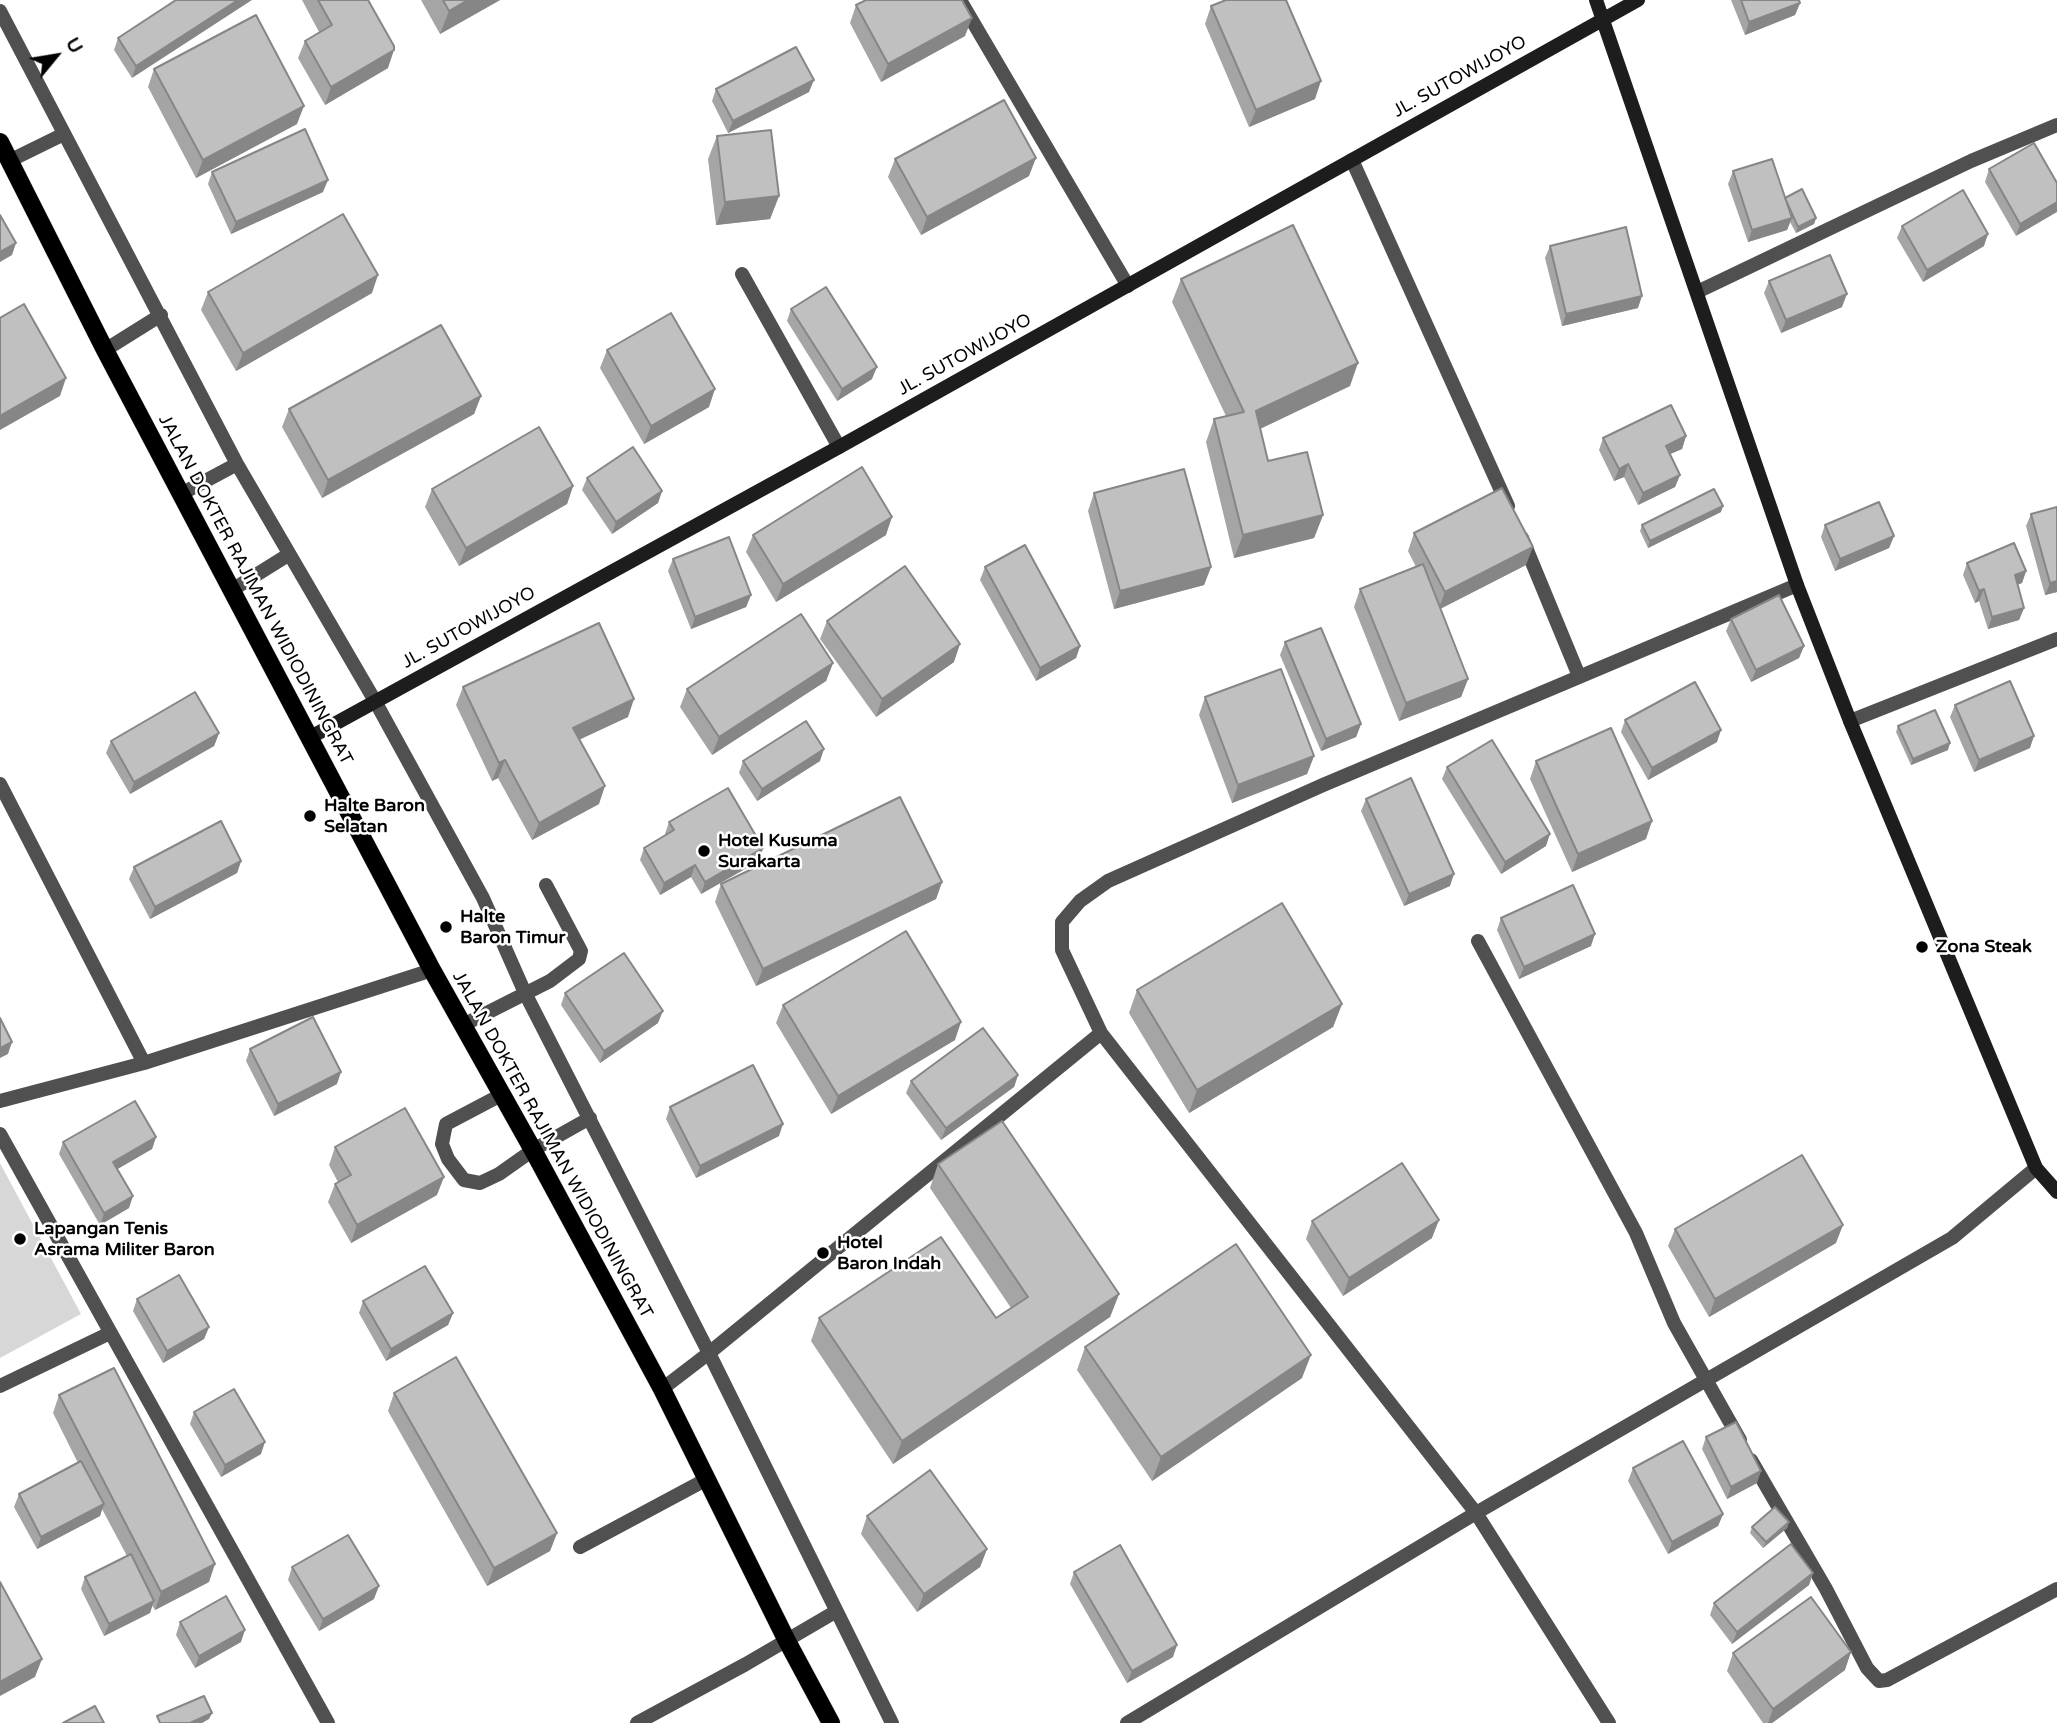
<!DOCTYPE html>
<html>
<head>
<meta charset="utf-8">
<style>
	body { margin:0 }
	#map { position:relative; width:2057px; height:1723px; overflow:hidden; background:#fff; font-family:"Varela Round",sans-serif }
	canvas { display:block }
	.north { position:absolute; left:21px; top:21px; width:70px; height:70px; -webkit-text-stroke:5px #fff; paint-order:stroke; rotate:60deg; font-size:19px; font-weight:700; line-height:28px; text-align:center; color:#000 }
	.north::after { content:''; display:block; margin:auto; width:24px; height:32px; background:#000; clip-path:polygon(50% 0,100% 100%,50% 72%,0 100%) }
</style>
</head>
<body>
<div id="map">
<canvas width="2057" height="1723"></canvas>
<div class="north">U</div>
</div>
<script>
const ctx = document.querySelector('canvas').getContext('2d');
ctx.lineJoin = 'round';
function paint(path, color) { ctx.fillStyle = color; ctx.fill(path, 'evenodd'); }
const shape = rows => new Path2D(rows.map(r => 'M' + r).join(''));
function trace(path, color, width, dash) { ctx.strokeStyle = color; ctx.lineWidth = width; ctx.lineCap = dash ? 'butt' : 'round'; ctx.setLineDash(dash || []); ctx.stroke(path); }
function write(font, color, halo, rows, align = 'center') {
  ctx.font = font + ' "Varela Round",sans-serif'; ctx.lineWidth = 5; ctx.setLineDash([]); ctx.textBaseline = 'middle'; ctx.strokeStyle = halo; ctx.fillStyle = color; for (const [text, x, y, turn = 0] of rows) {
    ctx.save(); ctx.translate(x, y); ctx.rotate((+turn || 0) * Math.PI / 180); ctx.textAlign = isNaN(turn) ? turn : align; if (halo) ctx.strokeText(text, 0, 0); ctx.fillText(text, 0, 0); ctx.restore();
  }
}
const green = shape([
	[0,1163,81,1314,0,1358]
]);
const lane = shape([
	[0,11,237,464,375,701,483,898,525,993,709,1353,892,1723],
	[9,161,64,134],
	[742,274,839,447],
	[105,350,161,315],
	[181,494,237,464],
	[232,590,288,555],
	[463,1025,550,981,579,959,581,951,546,885],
	[501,1095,446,1124,442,1144,448,1159,464,1180,480,1183,499,1174,533,1150,590,1118]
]);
const street = shape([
	[960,0,1128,286],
	[1352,160,1508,506],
	[1697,292,1971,161,2057,125],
	[1522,538,1579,676],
	[1850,721,2057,639],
	[0,784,144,1063],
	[1478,941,1636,1233,1674,1323,1740,1440],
	[0,1101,144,1063,432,970],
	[0,1134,328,1723],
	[0,1386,110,1333],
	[662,1389,709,1353,1101,1033],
	[1751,1460,1826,1589,1867,1668,1879,1681,1887,1680,2057,1589],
	[580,1547,707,1479],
	[637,1723,746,1664,835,1612],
	[1127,1723,1476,1513,1952,1238,2036,1168],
	[1609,1723,1476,1513,1101,1033,1062,950,1062,922,1080,901,1108,881,1323,785,1797,585]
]);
const secondary = shape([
	[1596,0,1797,585,1850,721,2036,1168,2057,1192],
	[309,738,839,447,1638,0]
]);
const primary = shape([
	[0,142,105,350,432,970,533,1150,662,1389,787,1641,831,1723]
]);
const wall = shape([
	[176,0,132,78,114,50,118,38],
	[302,0,368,0,388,68,325,105,298,58,305,41,319,32],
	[421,0,500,0,440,34],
	[1731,0,1799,0,1800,3,1795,15,1745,35],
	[856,5,965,36,881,82,850,23],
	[1211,6,1315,99,1249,127,1205,24],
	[154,69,297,124,196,178,148,87],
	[716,89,809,92,728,133,712,101],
	[717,136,779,196,770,219,716,225,708,159],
	[895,159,1029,176,921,235,888,177],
	[1989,169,2057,183,2016,236,1985,182],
	[1733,171,1785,198,1816,218,1814,224,1796,233,1790,222,1787,230,1748,242,1728,184],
	[212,172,323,192,231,234,208,184],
	[1902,226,1984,246,1923,282,1897,238],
	[1550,246,1638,308,1562,326,1545,258],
	[1181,279,1350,386,1260,429,1268,461,1323,515,1314,538,1234,558,1206,442,1214,419,1226,416,1172,302],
	[1769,281,1842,307,1781,333,1764,293],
	[208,292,372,293,236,371,201,310],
	[791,309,872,379,837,401,787,321],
	[607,350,709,407,644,444,600,368],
	[481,396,474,414,322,498,282,427,289,409],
	[1686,436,1682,449,1670,454,1680,475,1675,487,1638,505,1624,477,1614,481,1599,450,1603,438],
	[587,478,662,491,658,503,612,534,582,490],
	[573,486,567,504,459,566,425,507,432,489],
	[1094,493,1211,567,1204,585,1114,609,1088,511],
	[1721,512,1648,548,1640,531,1642,525],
	[2031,514,2057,592,2045,595,2026,526],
	[1825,525,1894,536,1889,548,1835,571,1821,537],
	[1414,533,1526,565,1440,609,1468,679,1461,697,1399,721,1354,607,1360,589,1416,567,1408,551],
	[753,535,886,535,776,602,746,552],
	[673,559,751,595,746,607,691,629,668,571],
	[1967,563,2026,571,2022,583,2017,585,2024,608,2019,620,1988,629,1979,601,1975,603,1963,575],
	[985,567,1080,646,1076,658,1036,681,980,580],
	[1731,619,1804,646,1799,658,1751,682,1726,631],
	[827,621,954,662,876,717,820,639],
	[1285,642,1361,724,1356,737,1321,751,1280,655],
	[833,663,826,681,712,755,680,707,687,689],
	[463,687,628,717,579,739,599,804,532,840,498,778,492,781,456,705],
	[1205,697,1314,756,1307,774,1232,803,1199,715],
	[1955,705,2030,748,1974,772,1950,717],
	[1625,720,1717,742,1648,780,1621,732],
	[1898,726,1948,750,1911,765,1896,732],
	[219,733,214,746,130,794,106,753,111,741],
	[743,761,820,761,757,801,739,773],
	[1536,761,1646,839,1572,872,1530,779],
	[1447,767,1546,846,1501,874,1442,779],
	[1366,799,1450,886,1404,906,1361,811],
	[669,822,763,848,759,861,701,894,691,877,660,895,640,860,644,848,666,835,665,834],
	[241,861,237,873,150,919,129,879,134,867],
	[942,882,936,899,756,986,715,902,721,884],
	[1501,918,1591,946,1519,979,1497,930],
	[1137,990,1342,1004,1333,1027,1189,1113,1129,1013],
	[565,993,658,1023,600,1063,561,1005],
	[783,1005,955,1040,831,1114,776,1023],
	[250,1049,337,1084,274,1116,246,1061],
	[1018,1075,1014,1087,941,1140,906,1093,911,1081],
	[670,1107,779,1136,696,1178,666,1119],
	[156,1137,152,1149,117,1169,129,1208,100,1225,59,1154,63,1142],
	[335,1147,437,1195,351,1243,328,1202,335,1184,338,1182,329,1165],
	[938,1164,1119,1294,1110,1317,893,1464,811,1341,819,1318,996,1318,1011,1308,930,1188],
	[1312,1221,1432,1238,1343,1296,1306,1239],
	[1675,1229,1836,1243,1709,1317,1668,1246],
	[137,1299,209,1327,204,1339,163,1363,133,1311],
	[363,1301,453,1313,448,1325,386,1361,359,1313],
	[1085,1347,1302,1378,1152,1481,1077,1370],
	[394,1393,557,1533,550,1551,487,1586,388,1411],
	[59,1395,209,1582,155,1610,152,1605,150,1613,104,1636,81,1589,85,1577,127,1556,102,1509,100,1516,37,1549,14,1507,19,1494,78,1463,53,1413],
	[194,1412,261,1454,221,1477,190,1424],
	[1706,1437,1757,1483,1727,1499,1702,1449],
	[1633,1468,1723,1514,1718,1526,1668,1554,1628,1481],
	[867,1516,987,1549,980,1567,917,1612,861,1534],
	[1789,1522,1787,1528,1763,1548,1750,1533,1752,1527],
	[292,1567,374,1599,319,1631,288,1580],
	[1074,1572,1173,1657,1127,1683,1070,1584],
	[1813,1573,1809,1585,1732,1644,1710,1615,1714,1603],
	[180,1622,241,1642,195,1668,176,1635],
	[1733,1653,1845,1670,1772,1723,1763,1723,1727,1671]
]);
const shadedWall = shape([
	[238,0,252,0,132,78,136,66],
	[468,0,500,0,440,34,449,11],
	[1800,3,1795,15,1745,35,1749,22],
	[972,18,965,36,881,82,888,64],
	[394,50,388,68,325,105,331,87],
	[814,80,809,92,728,133,733,121],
	[1321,81,1315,99,1249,127,1256,110],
	[304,106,297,124,196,178,203,160],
	[1036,158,1029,176,921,235,927,217],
	[328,180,323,192,231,234,236,222],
	[779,196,770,219,716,225,725,202],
	[2057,202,2057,212,2016,236,2020,224],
	[1792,218,1787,230,1748,242,1752,230],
	[1816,218,1814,224,1796,233,1798,227],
	[1988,234,1984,246,1923,282,1927,270],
	[16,243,12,255,0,262,0,252],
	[378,275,372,293,236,371,243,353],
	[1847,294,1842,307,1781,333,1786,320],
	[1642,296,1638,308,1562,326,1566,314],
	[1358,363,1350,386,1247,435,1256,411],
	[877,367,872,379,837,401,842,389],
	[66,378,60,396,0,430,0,416],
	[715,389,709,407,644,444,651,426],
	[481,396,474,414,322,498,328,480],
	[1686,436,1682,449,1661,458,1666,446],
	[1628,464,1624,477,1614,481,1619,469],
	[1680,475,1675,487,1638,505,1643,493],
	[573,486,567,504,459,566,466,548],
	[662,491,658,503,612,534,616,522],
	[1723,506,1721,512,1648,548,1650,541],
	[1323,515,1314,538,1234,558,1243,535],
	[892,517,886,535,776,602,783,584],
	[1894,536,1889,548,1835,571,1840,559],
	[1533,547,1526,565,1438,610,1445,592],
	[1211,567,1204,585,1114,609,1120,591],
	[2026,571,2022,583,2010,587,2015,575],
	[2057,581,2057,592,2045,595,2050,583],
	[1984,589,1979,601,1975,603,1979,591],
	[751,595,746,607,691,629,695,617],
	[2024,608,2019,620,1988,629,1992,617],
	[960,644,954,662,876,717,882,699],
	[1080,646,1076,658,1036,681,1040,668],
	[1804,646,1799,658,1751,682,1756,670],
	[833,663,826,681,712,755,719,737],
	[1468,679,1461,697,1399,721,1406,703],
	[634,699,628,717,566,746,573,728],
	[1361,724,1356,737,1321,751,1326,739],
	[1721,730,1717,742,1648,780,1652,768],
	[219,733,214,746,130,794,134,782],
	[2034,736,2030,748,1974,772,1979,760],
	[1950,743,1948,750,1911,765,1913,759],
	[824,749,820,761,757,801,762,789],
	[1314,756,1307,774,1232,803,1238,785],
	[505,760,498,778,492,781,499,763],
	[605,786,599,804,532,840,539,823],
	[1652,821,1646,839,1572,872,1578,854],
	[1550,834,1546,846,1501,874,1505,862],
	[763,848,759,861,701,894,705,882],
	[241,861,237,873,150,919,155,907],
	[695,865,691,877,660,895,664,883],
	[1454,874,1450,886,1404,906,1409,894],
	[942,882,936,899,756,986,763,969],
	[1595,934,1591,946,1519,979,1524,967],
	[1342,1004,1333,1027,1189,1113,1197,1090],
	[663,1011,658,1023,600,1063,604,1051],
	[961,1022,955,1040,831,1114,838,1096],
	[12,1042,8,1054,0,1058,0,1048],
	[341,1072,337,1084,274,1116,278,1104],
	[1018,1075,1014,1087,941,1140,946,1128],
	[783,1124,779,1136,696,1178,700,1166],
	[156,1137,152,1149,109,1174,113,1162],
	[444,1177,437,1195,351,1243,357,1225],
	[133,1196,129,1208,100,1225,104,1213],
	[1439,1220,1432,1238,1343,1296,1349,1278],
	[1843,1225,1836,1243,1709,1317,1715,1299],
	[1119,1294,1110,1317,893,1464,902,1441],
	[453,1313,448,1325,386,1361,391,1349],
	[209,1327,204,1339,163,1363,167,1351],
	[1311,1355,1302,1378,1152,1481,1161,1457],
	[265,1442,261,1454,221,1477,225,1465],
	[1761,1471,1757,1483,1727,1499,1731,1487],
	[104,1504,100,1516,37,1549,41,1537],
	[1723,1514,1718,1526,1668,1554,1672,1542],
	[1789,1522,1787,1528,1763,1548,1766,1542],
	[557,1533,550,1551,487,1586,494,1568],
	[987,1549,980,1567,917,1612,924,1594],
	[215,1564,209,1582,155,1610,161,1592],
	[1813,1573,1809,1585,1732,1644,1737,1632],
	[379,1586,374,1599,319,1631,323,1619],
	[154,1601,150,1613,104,1636,109,1624],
	[245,1630,241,1642,195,1668,199,1656],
	[1177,1645,1173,1657,1127,1683,1132,1671],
	[1851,1652,1845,1670,1772,1723,1768,1723,1773,1709],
	[42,1659,35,1677,0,1696,0,1682],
	[212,1713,209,1719,202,1723,190,1723]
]);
const building = shape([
	[176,0,238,0,136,66,118,38,176,0],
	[318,0,368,0,394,46,394,50,331,87,305,41,332,25,318,0],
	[443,0,468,0,449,11,443,0],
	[866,0,962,0,972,18,888,64,856,5,866,0],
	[1226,0,1286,0,1321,81,1256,110,1211,6,1226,0],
	[1741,0,1799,0,1800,3,1749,22,1741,0],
	[256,15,304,106,203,160,154,69,256,15],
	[796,47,814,80,733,121,716,89,796,47],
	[1004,100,1036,158,927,217,895,159,1004,100],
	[305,129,328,180,236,222,212,172,305,129],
	[771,130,779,196,725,202,717,136,771,130],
	[2034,143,2057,183,2057,202,2020,224,1989,169,2034,143],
	[1772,159,1792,218,1752,230,1733,171,1772,159],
	[1802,189,1816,218,1798,227,1785,198,1802,189],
	[1963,190,1988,234,1927,270,1902,226,1963,190],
	[343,214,378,275,243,353,208,292,343,214],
	[0,215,16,243,0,252,0,215],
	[1293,225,1358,363,1256,411,1268,461,1307,452,1323,515,1243,535,1214,419,1244,412,1181,279,1293,225],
	[1626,227,1642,296,1566,314,1550,246,1626,227],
	[1830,255,1847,294,1786,320,1769,281,1830,255],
	[826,287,877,367,842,389,791,309,826,287],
	[24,304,66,378,0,416,0,318,24,304],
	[671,313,715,389,651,426,607,350,671,313],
	[441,325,481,396,328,480,289,409,441,325],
	[1671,405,1686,436,1666,446,1680,475,1643,493,1628,464,1619,469,1603,438,1671,405],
	[539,427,573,486,466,548,432,489,539,427],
	[633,447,662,491,616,522,587,478,633,447],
	[862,467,892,517,783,584,753,535,862,467],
	[1184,469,1211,567,1120,591,1094,493,1184,469],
	[1502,488,1533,547,1445,592,1414,533,1502,488],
	[1714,489,1723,506,1650,541,1642,525,1714,489],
	[1879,502,1894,536,1840,559,1825,525,1879,502],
	[2057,507,2057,581,2050,583,2031,514,2057,507],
	[729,537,751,595,695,617,673,559,729,537],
	[2014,543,2026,571,2015,575,2024,608,1992,617,1984,589,1979,591,1967,563,2014,543],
	[1025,545,1080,646,1040,668,985,567,1025,545],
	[1423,564,1468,679,1406,703,1360,589,1423,564],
	[905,566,960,644,882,699,827,621,905,566],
	[1779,595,1804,646,1756,670,1731,619,1779,595],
	[801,614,833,663,719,737,687,689,801,614],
	[599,623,634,699,573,728,605,786,539,823,505,760,499,763,463,687,599,623],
	[1321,628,1361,724,1326,739,1285,642,1321,628],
	[1281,669,1314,756,1238,785,1205,697,1281,669],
	[2010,681,2034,736,1979,760,1955,705,2010,681],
	[1695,682,1721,730,1652,768,1625,720,1695,682],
	[195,692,219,733,134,782,111,741,195,692],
	[1935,710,1950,743,1913,759,1898,726,1935,710],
	[806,721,824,749,762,789,743,761,806,721],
	[1611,728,1652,821,1578,854,1536,761,1611,728],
	[1492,740,1550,834,1505,862,1447,767,1492,740],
	[1411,778,1454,874,1409,894,1366,799,1411,778],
	[728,788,763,848,705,882,695,865,664,883,644,848,674,830,669,822,728,788],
	[900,797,942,882,763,969,721,884,900,797],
	[221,821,241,861,155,907,134,867,221,821],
	[1573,885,1595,934,1524,967,1501,918,1573,885],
	[1282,903,1342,1004,1197,1090,1137,990,1282,903],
	[906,931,961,1022,838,1096,783,1005,906,931],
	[624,953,663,1011,604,1051,565,993,624,953],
	[313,1017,341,1072,278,1104,250,1049,313,1017],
	[0,1018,12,1042,0,1048,0,1018],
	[983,1028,1018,1075,946,1128,911,1081,983,1028],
	[753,1065,783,1124,700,1166,670,1107,753,1065],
	[135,1101,156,1137,113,1162,133,1196,104,1213,63,1142,135,1101],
	[405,1108,444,1177,357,1225,335,1184,351,1175,335,1147,405,1108],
	[1002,1121,1119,1294,902,1441,819,1318,941,1237,996,1318,1028,1297,938,1164,1002,1121],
	[1802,1155,1843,1225,1715,1299,1675,1229,1802,1155],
	[1402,1163,1439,1220,1349,1278,1312,1221,1402,1163],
	[1236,1244,1311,1355,1161,1457,1085,1347,1236,1244],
	[425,1266,453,1313,391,1349,363,1301,425,1266],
	[179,1275,209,1327,167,1351,137,1299,179,1275],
	[456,1357,557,1533,494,1568,394,1393,456,1357],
	[114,1368,215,1564,161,1592,59,1395,114,1368],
	[234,1389,265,1442,225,1465,194,1412,234,1389],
	[1736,1422,1761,1471,1731,1487,1706,1437,1736,1422],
	[1683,1441,1723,1514,1672,1542,1633,1468,1683,1441],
	[81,1461,104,1504,41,1537,19,1494,81,1461],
	[930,1470,987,1549,924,1594,867,1516,930,1470],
	[1775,1507,1789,1522,1766,1542,1752,1527,1775,1507],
	[348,1535,379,1586,323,1619,292,1567,348,1535],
	[1791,1544,1813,1573,1737,1632,1714,1603,1791,1544],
	[1120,1545,1177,1645,1132,1671,1074,1572,1120,1545],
	[131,1554,154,1601,109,1624,85,1577,131,1554],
	[0,1582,42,1659,0,1682,0,1582],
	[226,1596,245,1630,199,1656,180,1622,226,1596],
	[1811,1597,1851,1652,1773,1709,1733,1653,1811,1597],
	[204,1696,212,1713,190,1723,160,1723,157,1716,204,1696],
	[95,1706,104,1723,63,1723,95,1706]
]);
const markers = [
	[310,816,7,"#000"],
	[704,851,7,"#000"],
	[446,927,7,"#000"],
	[1922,947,7,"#000"],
	[20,1239,7,"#000"],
	[823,1253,7,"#000"]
];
const streetNames = [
	["JL. SUTOWIJOYO",1460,77,-29],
	["JL. SUTOWIJOYO",965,355,-29],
	["JALAN DOKTER RAJIMAN WIDIODININGRAT",255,590,62],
	["JL. SUTOWIJOYO",469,628,-29],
	["JALAN DOKTER RAJIMAN WIDIODININGRAT",552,1145,61]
];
const poiNames = [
	["Halte Baron",324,806],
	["Selatan",324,827],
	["Hotel Kusuma",718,841],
	["Surakarta",718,862],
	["Halte",460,917],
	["Baron Timur",460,938],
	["Zona Steak",1936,947],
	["Lapangan Tenis",34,1229],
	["Asrama Militer Baron",34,1250],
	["Hotel",837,1243],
	["Baron Indah",837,1264]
];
paint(green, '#d7d7d7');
trace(primary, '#dbdbdb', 19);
trace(lane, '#505050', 14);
trace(street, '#505050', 14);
trace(secondary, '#1d1d1d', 14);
trace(primary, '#000', 18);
paint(wall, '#a5a5a5');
paint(shadedWall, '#868686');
paint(building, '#c0c0c0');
trace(building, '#868686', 2);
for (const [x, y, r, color] of markers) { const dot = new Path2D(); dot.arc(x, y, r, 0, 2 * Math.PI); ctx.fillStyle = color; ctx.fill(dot); trace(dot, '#fff', 2.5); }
write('18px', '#000', '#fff', streetNames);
write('bold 18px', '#000', '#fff', poiNames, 'left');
</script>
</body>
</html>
